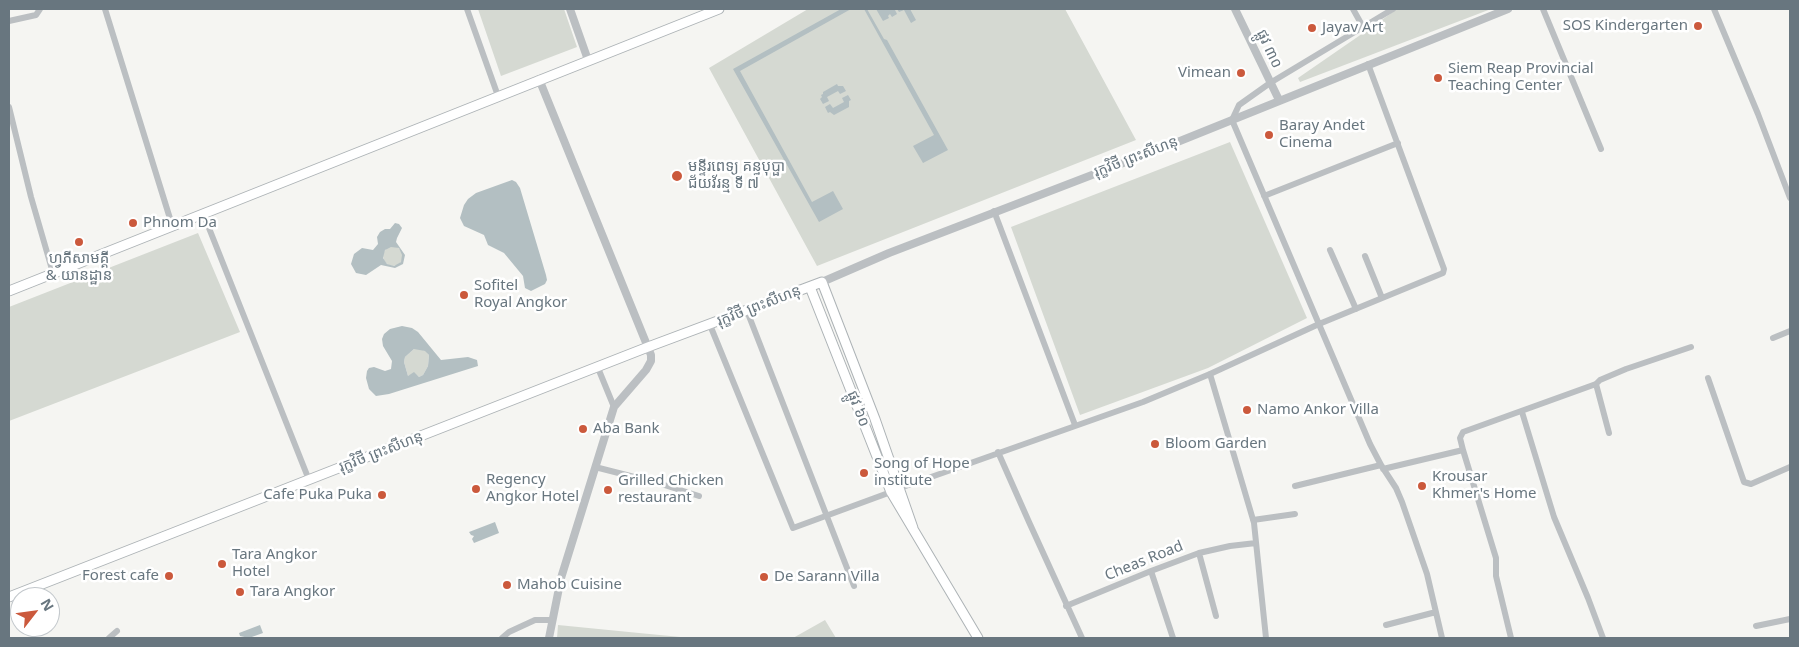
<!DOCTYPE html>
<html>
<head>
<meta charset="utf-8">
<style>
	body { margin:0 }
	#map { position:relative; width:1799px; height:647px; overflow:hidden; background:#f5f5f2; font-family:"Noto Sans",sans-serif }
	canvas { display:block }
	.frame { position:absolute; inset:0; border:10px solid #68767f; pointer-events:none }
	.north { position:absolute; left:10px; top:587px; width:50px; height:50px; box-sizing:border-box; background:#fff; border:1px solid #c3c8cc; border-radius:50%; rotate:60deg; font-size:14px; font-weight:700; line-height:20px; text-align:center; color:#68767f }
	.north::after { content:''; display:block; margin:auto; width:18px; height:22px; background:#cb593c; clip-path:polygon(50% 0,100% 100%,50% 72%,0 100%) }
</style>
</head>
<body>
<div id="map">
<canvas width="1799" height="647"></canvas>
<div class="frame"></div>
<div class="north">N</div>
</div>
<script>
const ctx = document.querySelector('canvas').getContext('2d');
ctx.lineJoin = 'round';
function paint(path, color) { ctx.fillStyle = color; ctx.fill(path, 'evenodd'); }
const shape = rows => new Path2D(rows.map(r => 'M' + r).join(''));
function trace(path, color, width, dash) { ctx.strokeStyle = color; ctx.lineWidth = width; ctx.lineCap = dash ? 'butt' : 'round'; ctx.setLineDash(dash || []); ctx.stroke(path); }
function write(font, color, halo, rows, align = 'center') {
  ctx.font = font + ' "Noto Sans","Noto Sans Khmer",sans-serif'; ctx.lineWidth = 5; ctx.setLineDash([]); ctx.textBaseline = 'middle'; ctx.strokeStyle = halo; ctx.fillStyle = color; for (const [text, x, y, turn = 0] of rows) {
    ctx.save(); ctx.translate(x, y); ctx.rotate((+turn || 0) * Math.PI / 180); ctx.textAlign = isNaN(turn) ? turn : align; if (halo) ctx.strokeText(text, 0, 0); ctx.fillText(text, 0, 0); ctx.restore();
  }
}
const green = shape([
	[478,9,564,9,577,47,501,76],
	[808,9,1065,9,1136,140,817,266,709,68],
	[1397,9,1491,9,1300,82,1298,78,1369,29],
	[1230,142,1307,318,1208,368,1080,415,1011,227],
	[198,233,240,332,9,421,9,307],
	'383 256a10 10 0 1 1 20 0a10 10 0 1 1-20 0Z',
	[414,349,419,349,426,351,429,355,428,366,423,375,419,377,415,374,408,376,404,362,405,357],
	[825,620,836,638,793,638],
	[558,625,639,633,691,638,557,638]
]);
const water = shape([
	[841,9,851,9,740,71,812,202,833,191,843,209,819,222,733,69],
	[864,9,867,9,884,39,887,40,948,150,923,163,913,146,934,135],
	[876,9,910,9,916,20,911,23,904,10,899,12,897,9,895,10,897,14,892,17,890,14,888,16,889,18,883,21],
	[837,84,838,86,843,86,846,91,840,94,838,91,827,97,829,101,823,104,820,99,822,97,821,95,823,94,823,92],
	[848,95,851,100,849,101,849,107,834,115,830,112,828,113,825,107,830,104,833,108,844,102,842,98],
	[512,180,516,182,520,188,546,275,547,280,545,284,531,291,525,288,523,276,504,253,488,245,484,235,464,226,460,218,464,205,468,199,476,193],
	[395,223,399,224,402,228,397,238,396,242,405,255,403,264,395,268,381,265,366,275,356,273,351,264,354,254,362,248,373,250,378,244,377,237,380,232,385,229,390,229],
	[391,247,399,248,402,255,401,262,394,266,387,264,383,258,385,250],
	[402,326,412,328,418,332,441,360,468,357,477,360,478,366,389,394,376,396,369,389,366,378,367,371,369,368,374,367,385,371,391,369,392,361,383,346,382,339,384,334,390,329],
	[414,349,425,351,429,355,428,366,423,375,419,377,414,372,408,376,404,362,405,357],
	[495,522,499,533,474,543,472,539,474,536,471,535,469,532],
	[260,625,263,633,249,638,240,636,239,633]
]);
const minor = shape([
	[105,9,172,225],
	[467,9,498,96],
	[1353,9,1363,27],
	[1393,9,1270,83,1239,105,1232,120,1370,444,1381,465,1396,488,1402,502,1427,574,1442,638],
	[1543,9,1601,149],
	[1714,9,1758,114,1790,198],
	[9,21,36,15,40,9],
	[9,107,31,197,53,273],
	[1264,196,1398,143],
	[994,211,1075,425],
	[203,213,309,480],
	[1330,250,1356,309],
	[1365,256,1382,298],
	[747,311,854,586],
	[710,325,793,528,891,492],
	[1773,338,1790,331],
	[598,368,614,407],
	[1210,374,1254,523,1266,638],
	[1708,378,1744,482,1751,484,1790,467],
	[1596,384,1609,433],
	[1522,412,1554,517,1588,598,1603,638],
	[1463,450,1496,558,1496,576,1511,638],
	[998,452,1029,522,1082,638],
	[595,467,658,483,699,496],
	[1383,469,1463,450,1460,438,1463,432,1596,384,1600,380,1626,369,1691,347],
	[1295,486,1381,465],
	[900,488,1143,402,1210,374,1319,324,1443,273,1444,269,1368,64],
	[1253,520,1295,514],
	[1199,553,1230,546,1256,543],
	[1151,571,1173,638],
	[1066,606,1151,571,1199,553,1216,616],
	[1386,625,1436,612],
	[1756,626,1790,619],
	[109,638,117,631],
	[502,638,509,632,535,620,553,620]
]);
const tertiary = shape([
	[570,9,588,60],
	[1235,9,1279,100],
	[539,79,651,355,651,361,646,370,614,407,561,578,549,638],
	[822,282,889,253,1170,145,1508,9]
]);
const secondary = shape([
	[810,287,891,492,978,638],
	[9,291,719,9],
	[9,597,648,347,822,282,875,419,913,528]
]);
const markers = [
	[1698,26,5,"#cb593c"],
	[1312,28,5,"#cb593c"],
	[1241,73,5,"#cb593c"],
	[1438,78,5,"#cb593c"],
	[1269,135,5,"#cb593c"],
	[677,176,6,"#cb593c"],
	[133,223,5,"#cb593c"],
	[79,242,5,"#cb593c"],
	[464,295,5,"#cb593c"],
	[1247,410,5,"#cb593c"],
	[583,429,5,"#cb593c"],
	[1155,444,5,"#cb593c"],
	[864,473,5,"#cb593c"],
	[1422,486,5,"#cb593c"],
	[476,489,5,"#cb593c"],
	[608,490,5,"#cb593c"],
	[382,495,5,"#cb593c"],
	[222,564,5,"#cb593c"],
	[169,576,5,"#cb593c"],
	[764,577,5,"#cb593c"],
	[507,585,5,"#cb593c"],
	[240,592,5,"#cb593c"]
];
const poiNames = [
	["SOS Kindergarten",1688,26,"right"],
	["Jayav Art",1322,28],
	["Siem Reap Provincial",1448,69],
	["Teaching Center",1448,86],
	["Vimean",1231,73,"right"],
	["Baray Andet",1279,126],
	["Cinema",1279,143],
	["មន្ទីរពេទ្យ គន្ធបុប្ផា",688,167],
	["ជ័យវ័រន្ម ទី ៧",688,184],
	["Phnom Da",143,223],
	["ហ្វភីសាមគ្គី",79,259,"center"],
	["& យានដ្ឋាន",79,276,"center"],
	["Sofitel",474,286],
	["Royal Angkor",474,303],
	["Namo Ankor Villa",1257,410],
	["Aba Bank",593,429],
	["Bloom Garden",1165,444],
	["Song of Hope",874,464],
	["institute",874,481],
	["Krousar",1432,477],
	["Khmer's Home",1432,494],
	["Regency",486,480],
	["Angkor Hotel",486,497],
	["Grilled Chicken",618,481],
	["restaurant",618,498],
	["Cafe Puka Puka",372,495,"right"],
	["Tara Angkor",232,555],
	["Hotel",232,572],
	["Forest cafe",159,576,"right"],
	["De Sarann Villa",774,577],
	["Mahob Cuisine",517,585],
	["Tara Angkor",250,592]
];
const streetNames = [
	["ផ្លូវ ៣០",1269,49,65],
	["រុក្ខវិថី ព្រះសីហនុ",1136,157,-21],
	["រុក្ខវិថី ព្រះសីហនុ",759,306,-21],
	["ផ្លូវ ៦០",858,409,69],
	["រុក្ខវិថី ព្រះសីហនុ",381,452,-21],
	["Cheas Road",1144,561,-22]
];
paint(green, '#d5d9d2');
paint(water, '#b3bfc2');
trace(secondary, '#adb3b6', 11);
trace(minor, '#bbbfc2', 6);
trace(tertiary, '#bbbfc2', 8);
trace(secondary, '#fff', 9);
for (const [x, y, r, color] of markers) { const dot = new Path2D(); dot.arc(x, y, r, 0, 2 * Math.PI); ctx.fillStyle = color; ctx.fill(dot); trace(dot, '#fff', 2); }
write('15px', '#68767f', '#fff', poiNames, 'left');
write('15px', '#68767f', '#fff', streetNames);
</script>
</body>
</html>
